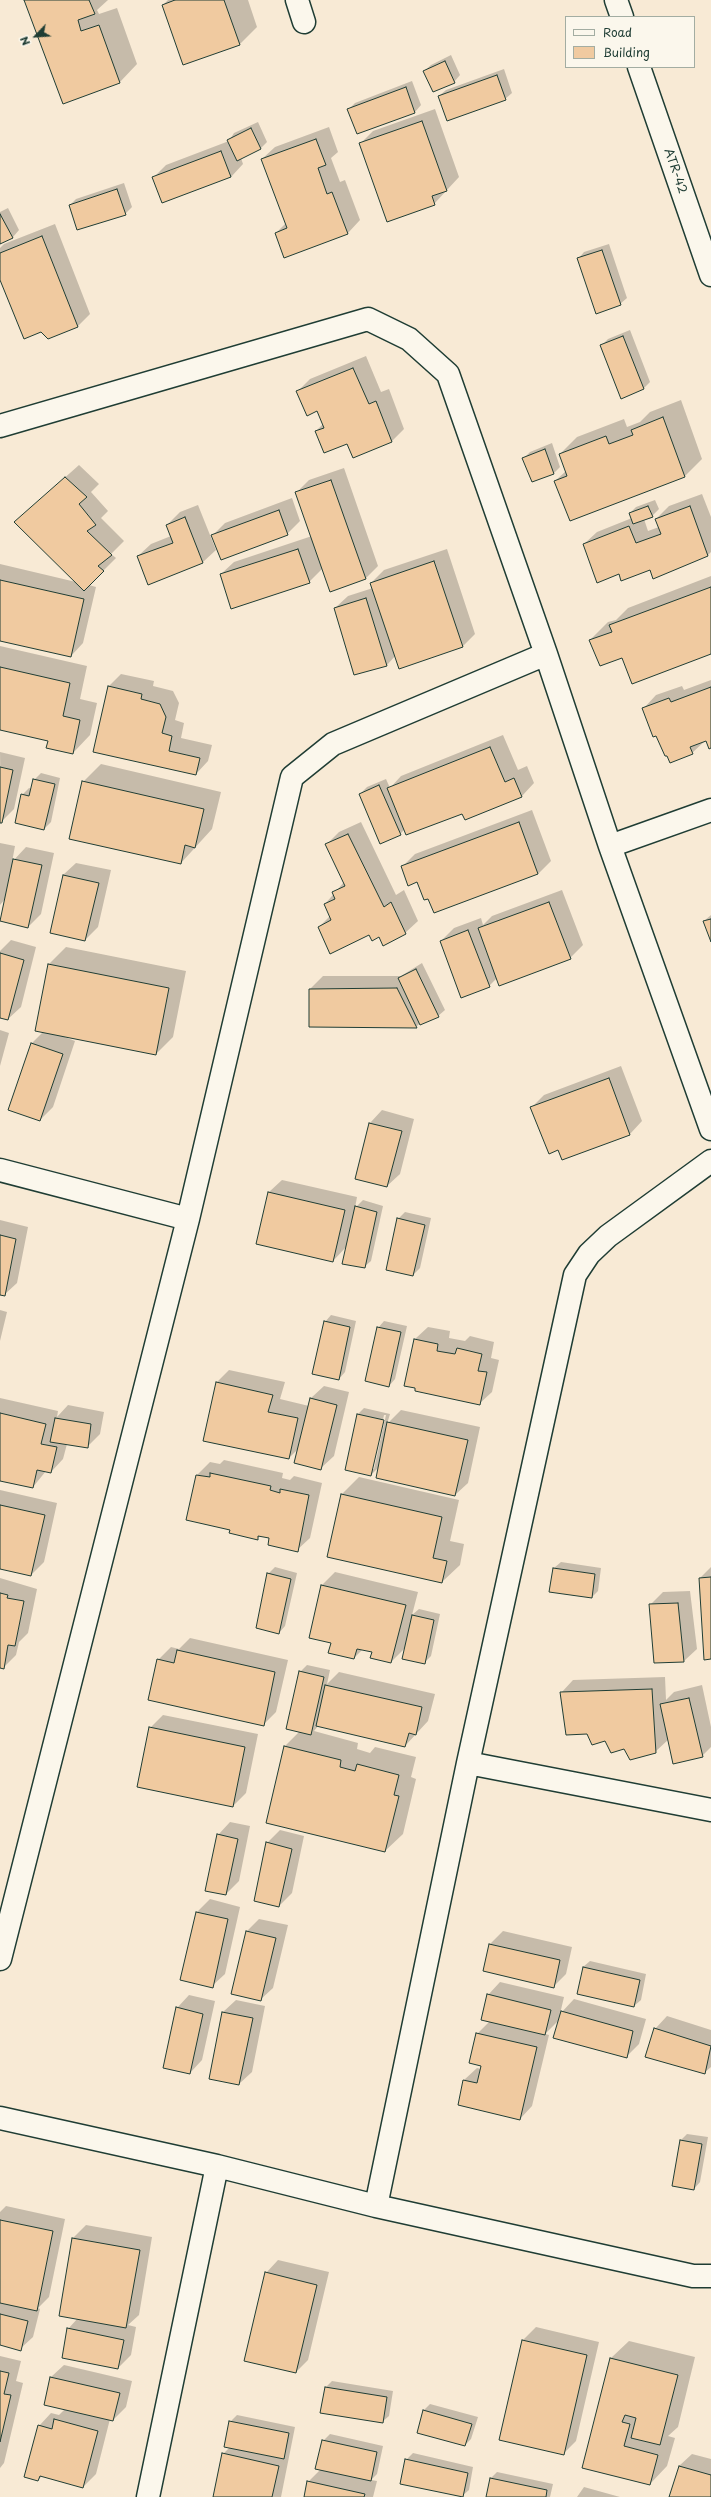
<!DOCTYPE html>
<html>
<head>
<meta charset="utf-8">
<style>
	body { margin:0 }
	#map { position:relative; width:711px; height:2497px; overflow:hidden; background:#f8ead5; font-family:"Playpen Sans",sans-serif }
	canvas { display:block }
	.legend { position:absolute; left:565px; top:16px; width:130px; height:52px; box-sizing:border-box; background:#fbf7ec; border:1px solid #a3ada2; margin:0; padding:5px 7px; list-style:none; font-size:12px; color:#1f3d34 }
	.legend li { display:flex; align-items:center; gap:8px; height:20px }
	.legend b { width:20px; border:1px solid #a3ada2 }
	.north { position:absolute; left:16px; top:16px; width:40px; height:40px; -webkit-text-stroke:3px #fbf7ec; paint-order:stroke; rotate:245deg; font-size:11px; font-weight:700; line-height:16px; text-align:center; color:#1f3d34 }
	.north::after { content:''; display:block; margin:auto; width:14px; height:18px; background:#1f3d34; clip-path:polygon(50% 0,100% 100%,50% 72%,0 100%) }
</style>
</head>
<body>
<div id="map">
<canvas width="711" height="2497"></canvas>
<ul class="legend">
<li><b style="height:5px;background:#fbf7ec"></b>Road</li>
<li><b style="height:11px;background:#f0caa0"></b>Building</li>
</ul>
<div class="north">N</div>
</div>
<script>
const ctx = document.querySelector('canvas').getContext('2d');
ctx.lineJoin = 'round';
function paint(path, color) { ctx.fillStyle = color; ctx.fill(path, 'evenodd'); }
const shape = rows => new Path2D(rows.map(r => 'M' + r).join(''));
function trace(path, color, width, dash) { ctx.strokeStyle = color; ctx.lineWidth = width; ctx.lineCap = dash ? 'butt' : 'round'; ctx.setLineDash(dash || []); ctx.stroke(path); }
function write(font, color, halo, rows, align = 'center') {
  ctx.font = font + ' "Playpen Sans",sans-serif'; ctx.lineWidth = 4; ctx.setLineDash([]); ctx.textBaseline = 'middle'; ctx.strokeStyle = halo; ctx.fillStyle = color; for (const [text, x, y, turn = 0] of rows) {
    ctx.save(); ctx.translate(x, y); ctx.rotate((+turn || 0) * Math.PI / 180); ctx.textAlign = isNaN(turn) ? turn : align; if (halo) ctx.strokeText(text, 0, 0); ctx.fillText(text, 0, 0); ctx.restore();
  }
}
const shadow = shape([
	[25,0,108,0,97,10,99,14,117,8,137,64,120,82,64,103],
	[168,0,248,0,257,27,240,44,163,5],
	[451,55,460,75,454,82,424,71,431,65],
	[504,69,512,93,505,99,439,96,446,90],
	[412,81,421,105,415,112,358,133,349,109,355,103],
	[435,109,459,177,434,204,360,144,373,131],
	[258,122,267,142,261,148,241,158,243,164,231,177,153,178,166,165,229,141,234,133],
	[329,127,338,152,331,158,340,182,345,180,360,220,348,233,285,257,276,233,286,223,262,159,275,147],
	[124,183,132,207,125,214,70,205,76,199],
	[8,208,19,230,13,237,0,243,0,212],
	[55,224,90,314,78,326,41,331,0,277,0,248,4,244],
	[609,244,627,298,620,304,578,259,584,252],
	[630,330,650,382,644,388,622,397,601,346,608,339],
	[366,356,381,392,389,389,404,429,392,441,347,442,316,431,323,424,318,410,298,391,310,379],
	[681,400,702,459,685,476,570,519,555,481,566,471,560,454,577,437,624,419,627,427,640,422,650,412],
	[552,443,560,467,554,473,532,481,524,458,530,452],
	[79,465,99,484,91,492,108,511,101,518,124,541,111,554,116,558,89,585,96,587,83,643,71,656,0,640,0,564,76,582,15,522],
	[344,468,378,566,366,578,323,568,309,582,221,574,234,562,312,536,297,492,309,480],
	[702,494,711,517,711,552,708,555,654,578,650,569,620,573,584,544,597,532,632,518,630,513,636,507,655,500,659,509,652,516,644,519,648,531,659,527,656,519,669,506],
	[292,498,300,521,287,534,212,536,225,523],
	[198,505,216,550,203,562,149,584,138,556,151,544,171,536,167,525,180,512],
	[447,549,475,634,463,646,400,668,396,655,387,665,335,608,348,596,373,588,371,583,384,570],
	[711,576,711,653,622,657,590,640,608,622,616,620,628,608],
	[0,646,87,666,80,699,97,703,90,735,73,753,49,740,0,729],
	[121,674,154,681,153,686,173,691,179,703,175,720,184,723,181,738,212,745,208,761,196,774,94,751,108,687],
	[711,680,711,747,706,740,692,753,644,708,656,695,682,686,684,690],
	[503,735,518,770,527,766,534,783,522,796,465,819,462,812,405,829,400,834,360,794,367,787,386,779,390,788,401,776],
	[0,752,25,758,14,809,1,822],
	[101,764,221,792,212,829,181,863,83,782],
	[41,773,60,778,51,822,44,829,22,795,29,788,32,789,34,780],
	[532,810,551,861,538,874,429,898,418,881,402,867,415,854],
	[361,822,396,895,404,890,418,921,405,933,379,936,319,927,330,916,325,904,344,882,326,845,339,832],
	[0,843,15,846,12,862,26,847,54,853,41,914,28,927,5,899,0,905],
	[76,863,111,870,98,927,85,940,63,875],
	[562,890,583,945,570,958,497,978,489,986,441,941,454,928,481,918,483,925,492,916],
	[711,915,711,940,704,921],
	[11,940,36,947,21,1007,8,1019,0,1017,0,951],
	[66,947,186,971,173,1037,156,1054,62,1036,75,1041,53,1107,40,1120,32,1043,43,1032,49,964],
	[422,963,445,1010,438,1016,420,1023,416,1027,310,989,323,976,401,976],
	[0,1030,9,1033,0,1066],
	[621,1066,642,1121,630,1134,563,1159,559,1149,532,1107,544,1095],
	[382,1110,414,1119,400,1174,387,1186,356,1178,370,1123],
	[282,1180,357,1197,355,1208,363,1200,383,1206,371,1261,364,1267,347,1246,333,1261,269,1192],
	[405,1212,431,1218,420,1268,413,1275,398,1219],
	[0,1220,28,1227,17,1283,4,1295,0,1294],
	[0,1310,7,1312,0,1341],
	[331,1315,356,1321,345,1372,339,1379,325,1322],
	[384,1321,407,1326,395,1379,389,1386,378,1328],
	[428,1327,450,1331,449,1338,465,1341,470,1336,494,1342,491,1358,499,1360,492,1392,479,1404,415,1339],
	[229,1370,285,1382,280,1399,309,1406,311,1398,324,1386,349,1392,334,1456,321,1468,299,1448,289,1458,217,1382],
	[0,1398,58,1411,57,1417,68,1405,104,1412,100,1434,87,1447,67,1444,63,1459,51,1472,46,1471,33,1487,0,1480],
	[364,1408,390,1414,387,1424,401,1410,480,1427,468,1483,455,1495,379,1467,371,1475,358,1414],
	[384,1415,386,1415,374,1469,372,1469],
	[224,1460,283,1473,282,1478,290,1480,294,1476,322,1483,310,1538,297,1550,270,1538,261,1535,257,1539,231,1529,188,1519,197,1475,210,1462,220,1464],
	[359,1477,459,1500,450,1541,464,1544,460,1565,442,1582,342,1494],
	[0,1490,57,1503,44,1562,31,1575,0,1568],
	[561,1562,601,1568,598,1591,592,1597,554,1568],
	[275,1567,297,1573,285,1626,279,1633,268,1574],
	[711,1567,711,1658,700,1578],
	[335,1572,418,1592,412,1615,419,1609,440,1614,431,1656,424,1663,406,1647,391,1662,373,1652,363,1649,354,1658,332,1642,310,1637,322,1585],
	[0,1578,37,1589,28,1633,19,1642,16,1655,3,1668,0,1667],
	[690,1591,697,1649,684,1661,650,1605,663,1592],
	[190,1638,288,1660,276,1712,263,1725,158,1660,171,1647,179,1649],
	[307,1665,330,1670,327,1684,339,1672,435,1694,428,1721,405,1746,318,1726,314,1731,358,1743,357,1749,370,1753,375,1747,416,1757,411,1777,416,1779,403,1834,385,1851,267,1822,285,1746,300,1731,300,1672],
	[665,1677,666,1700,674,1692,702,1685,711,1727,711,1747,702,1756,669,1739,655,1752,625,1748,606,1740,561,1693,573,1680],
	[163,1715,258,1734,246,1793,233,1806,150,1728],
	[230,1822,250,1826,239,1881,226,1894,218,1835],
	[280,1830,304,1836,292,1893,279,1906,267,1843],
	[210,1899,240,1907,225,1974,212,1986,182,1980,197,1912],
	[259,1919,288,1925,273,1988,260,2000,247,1931],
	[503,1931,572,1947,566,1974,553,1987,484,1971,490,1944],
	[590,1961,646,1974,641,2000,634,2006,583,1967],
	[500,1982,564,1997,560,2014,574,1999,646,2019,639,2044,626,2057,559,2020,545,2034,549,2035,532,2106,520,2119,459,2104,464,2080,477,2068,481,2069,477,2034,490,2021,488,1995],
	[189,1995,215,2001,202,2060,190,2073,177,2008],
	[236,2000,265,2006,252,2072,239,2084,210,2078,223,2012],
	[667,2016,711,2030,711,2067,704,2073,655,2029],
	[687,2134,708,2137,700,2182,694,2189,681,2140],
	[6,2206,65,2219,49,2297,38,2308,40,2309,33,2337,20,2349,0,2344,0,2212],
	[86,2225,152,2237,139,2315,128,2325,136,2327,131,2355,118,2368,68,2329,78,2318,60,2315,73,2238],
	[278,2260,329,2272,308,2360,296,2372,266,2273],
	[536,2327,599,2342,576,2441,563,2454,500,2439,523,2340],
	[629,2341,695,2357,678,2427,668,2436,675,2438,667,2466,650,2484,584,2467,611,2358],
	[0,2356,21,2361,16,2381,23,2383,4,2463,0,2468],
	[64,2365,132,2381,126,2407,113,2420,110,2419,96,2474,83,2487,42,2476,38,2480,39,2426,51,2413,59,2415,65,2409,51,2377],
	[332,2381,393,2391,389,2416,382,2422,326,2387],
	[430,2404,478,2417,471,2439,465,2445,418,2432,424,2410],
	[237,2415,295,2427,281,2497,214,2497,223,2454,230,2447,230,2422],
	[330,2434,383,2446,377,2474,371,2480,377,2481,373,2497,305,2497,308,2482,321,2469,323,2441],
	[413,2453,473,2467,469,2490,462,2496,406,2460],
	[692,2454,711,2459,711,2497,674,2497,679,2466],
	[497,2472,553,2484,550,2497,487,2497,491,2478],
	[584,2487,620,2497,577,2497]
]);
const building = shape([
	[24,0,89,0,95,14,78,20,81,31,99,25,120,83,63,104,24,0],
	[175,0,224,0,240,45,183,65,162,5,175,0],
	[445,61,455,83,433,92,423,71,445,61],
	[497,75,506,100,447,121,438,96,497,75],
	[406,87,415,113,357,134,347,109,406,87],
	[422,121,447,191,432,196,435,205,387,222,359,143,422,121],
	[251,128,261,149,237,161,227,140,251,128],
	[316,139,326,165,318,168,327,194,332,192,348,234,284,258,275,233,287,228,261,159,316,139],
	[221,151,231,177,162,203,152,177,221,151],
	[117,189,126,215,77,230,69,205,117,189],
	[0,214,13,238,0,244,0,214],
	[42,236,78,327,48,339,41,332,24,339,0,280,0,253,42,236],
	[602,250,621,305,596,314,577,258,602,250],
	[623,336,644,389,621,399,600,345,623,336],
	[353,368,369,404,376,401,392,442,353,458,347,444,324,453,315,431,324,428,317,411,307,416,296,391,353,368],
	[663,417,685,477,570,521,554,481,567,476,559,454,606,436,609,444,633,435,631,430,663,417],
	[545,449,554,474,532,482,522,458,545,449],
	[65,477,87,497,79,504,96,525,87,531,112,555,98,566,104,571,84,591,14,522,65,477],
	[331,480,366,579,330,592,295,492,331,480],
	[648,506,653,517,633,524,629,513,648,506],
	[690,506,708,556,653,579,650,570,621,581,619,574,597,583,583,544,629,526,636,543,661,534,655,519,690,506],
	[279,510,288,535,221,560,211,535,279,510],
	[185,517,203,563,148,585,137,556,173,543,166,525,185,517],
	[298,549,310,583,231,609,220,574,298,549],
	[434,561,463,647,399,669,370,583,434,561],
	[0,580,84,599,71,657,0,641,0,580],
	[711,587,711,654,632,684,622,658,600,666,589,640,612,632,609,625,711,587],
	[366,598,387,666,354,675,334,608,366,598],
	[0,667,70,683,63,716,80,720,73,754,46,748,48,741,0,730,0,667],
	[108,686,142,694,141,699,160,704,166,717,162,733,172,736,169,751,200,758,196,775,93,752,108,686],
	[711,687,711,748,709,749,706,741,690,747,693,754,670,763,667,756,665,756,656,736,653,737,642,708,669,698,671,702,711,687],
	[490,747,505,782,514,778,522,797,465,820,462,814,406,835,387,788,490,747],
	[0,767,13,770,2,823,0,823,0,767],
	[33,779,55,784,44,830,15,823,21,794,29,796,33,779],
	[82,781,204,809,195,848,185,845,181,864,69,839,82,781],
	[379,785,401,835,380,844,359,794,379,785],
	[519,822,538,874,434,913,428,899,424,900,417,882,408,886,401,866,519,822],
	[348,834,384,907,391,902,406,934,383,946,379,937,372,941,369,935,330,954,318,927,331,920,324,904,335,899,332,892,345,886,325,844,348,834],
	[13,859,42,865,28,928,0,921,13,859],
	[63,875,99,883,85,941,50,933,63,875],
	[549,902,571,959,499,986,478,928,549,902],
	[711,919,711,942,703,921,711,919],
	[468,930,490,987,461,998,440,941,468,930],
	[0,953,24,960,8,1020,0,1018,0,953],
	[48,964,169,988,156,1055,35,1031,48,964],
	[416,969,439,1017,420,1025,398,978,416,969],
	[397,988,417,1028,309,1027,309,989,397,988],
	[31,1043,63,1054,40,1121,8,1110,31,1043],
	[609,1078,630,1135,562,1160,558,1150,549,1154,530,1107,609,1078],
	[369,1123,402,1131,387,1187,355,1179,369,1123],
	[268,1192,345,1210,333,1262,256,1244,268,1192],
	[355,1206,377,1212,365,1268,342,1264,355,1206],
	[397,1218,425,1225,413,1276,386,1270,397,1218],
	[0,1235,16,1239,5,1296,0,1295,0,1235],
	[324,1321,350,1327,339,1380,312,1374,324,1321],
	[377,1327,401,1332,389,1387,365,1381,377,1327],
	[414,1339,438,1344,437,1351,455,1354,457,1348,482,1354,478,1371,487,1372,480,1405,415,1391,415,1388,404,1386,414,1339],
	[216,1382,273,1395,268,1412,298,1418,289,1459,203,1441,216,1382],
	[310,1398,337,1405,321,1470,294,1463,310,1398],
	[0,1413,46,1424,41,1444,57,1447,51,1473,37,1470,33,1488,0,1481,0,1413],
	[357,1414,384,1420,371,1476,345,1470,357,1414],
	[55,1418,91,1424,88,1448,50,1442,55,1418],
	[387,1422,468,1440,455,1496,376,1478,387,1422],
	[210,1473,271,1486,270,1490,280,1493,280,1489,309,1495,298,1552,268,1545,269,1538,258,1536,258,1540,229,1533,230,1530,186,1520,196,1475,210,1477,210,1473],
	[341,1494,442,1517,433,1558,447,1561,442,1583,327,1557,341,1494],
	[0,1505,45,1515,31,1576,0,1569,0,1505],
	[553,1568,595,1574,592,1598,549,1592,553,1568],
	[267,1573,291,1579,279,1634,256,1628,267,1573],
	[711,1577,711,1659,704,1660,699,1578,711,1577],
	[321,1585,406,1605,391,1663,370,1658,372,1652,357,1649,354,1659,328,1653,331,1643,309,1638,321,1585],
	[0,1593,8,1595,7,1598,24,1601,15,1646,8,1645,4,1669,0,1668,0,1593],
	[678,1603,684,1662,654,1663,649,1604,678,1603],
	[412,1615,434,1620,425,1664,402,1659,412,1615],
	[177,1650,275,1672,264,1726,148,1700,157,1659,174,1663,177,1650],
	[299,1671,324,1677,311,1735,286,1729,299,1671],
	[325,1685,422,1707,416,1735,409,1733,405,1747,316,1726,325,1685],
	[652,1689,656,1753,630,1760,624,1749,611,1753,605,1741,592,1745,587,1734,566,1735,560,1692,652,1689],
	[689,1698,703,1757,673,1764,660,1704,689,1698],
	[149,1727,245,1747,233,1807,137,1787,149,1727],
	[284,1746,341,1760,340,1767,355,1771,357,1764,399,1775,394,1795,399,1796,385,1852,266,1823,284,1746],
	[217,1834,238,1839,226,1895,205,1891,217,1834],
	[266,1842,292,1849,279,1907,254,1901,266,1842],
	[196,1912,228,1919,213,1988,180,1980,196,1912],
	[246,1931,276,1938,261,2001,231,1994,246,1931],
	[489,1944,560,1960,554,1988,483,1971,489,1944],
	[583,1967,640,1980,634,2007,577,1994,583,1967],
	[487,1994,551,2010,545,2035,481,2020,487,1994],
	[176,2007,203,2014,190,2074,163,2068,176,2007],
	[561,2011,633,2031,627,2058,553,2038,561,2011],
	[222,2012,253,2018,239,2085,209,2079,222,2012],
	[654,2028,711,2046,705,2074,645,2057,654,2028],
	[476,2033,537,2047,520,2120,458,2105,463,2080,477,2083,481,2066,469,2063,476,2033],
	[680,2140,702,2144,694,2190,672,2186,680,2140],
	[0,2220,53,2231,37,2311,0,2303,0,2220],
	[72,2238,140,2250,126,2328,59,2316,72,2238],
	[265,2272,317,2285,296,2373,244,2361,265,2272],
	[0,2314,28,2321,21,2351,0,2345,0,2314],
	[67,2328,124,2340,118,2369,62,2358,67,2328],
	[522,2340,587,2355,564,2455,499,2440,522,2340],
	[610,2358,678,2375,660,2445,631,2438,636,2418,625,2415,622,2422,630,2424,624,2446,658,2455,650,2485,582,2468,610,2358],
	[0,2371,9,2373,4,2394,11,2395,0,2442,0,2371],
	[50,2377,120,2393,113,2421,44,2405,50,2377],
	[325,2387,387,2397,383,2423,320,2413,325,2387],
	[423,2410,472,2424,465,2446,417,2433,423,2410],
	[54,2419,98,2431,83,2488,40,2476,38,2481,24,2477,38,2425,52,2429,54,2419],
	[229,2421,289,2433,284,2459,224,2447,229,2421],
	[322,2440,377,2452,371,2481,315,2469,322,2440],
	[222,2453,279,2466,272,2497,213,2497,222,2453],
	[405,2459,468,2473,463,2497,400,2484,405,2459],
	[679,2466,711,2475,711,2497,669,2497,679,2466],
	[490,2478,547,2490,546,2497,486,2497,490,2478],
	[307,2481,365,2494,364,2497,304,2497,307,2481]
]);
const street = shape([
	[297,0,304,22],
	[0,426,368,319,409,339,448,374,546,654,610,846,711,1129],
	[610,846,711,810],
	[0,1170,188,1219],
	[468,1763,711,1810],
	[0,1959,188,1219,292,777,333,744,546,654],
	[0,2118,217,2166,376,2206,693,2276,711,2276],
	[376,2206,468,1763,575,1275,589,1254,608,1236,711,1161],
	[148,2497,217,2166]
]);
const secondary = shape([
	[616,0,622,17],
	[639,67,711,275]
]);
const streetNames = [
	["ATR-42",675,171,71]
];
paint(shadow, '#0003');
paint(building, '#f0caa0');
trace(building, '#1f3d34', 1);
trace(street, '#1f3d34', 25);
trace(secondary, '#1f3d34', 25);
trace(street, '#fbf7ec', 22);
trace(secondary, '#fbf7ec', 22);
write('12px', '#1f3d34', '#fbf7ec', streetNames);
</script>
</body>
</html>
